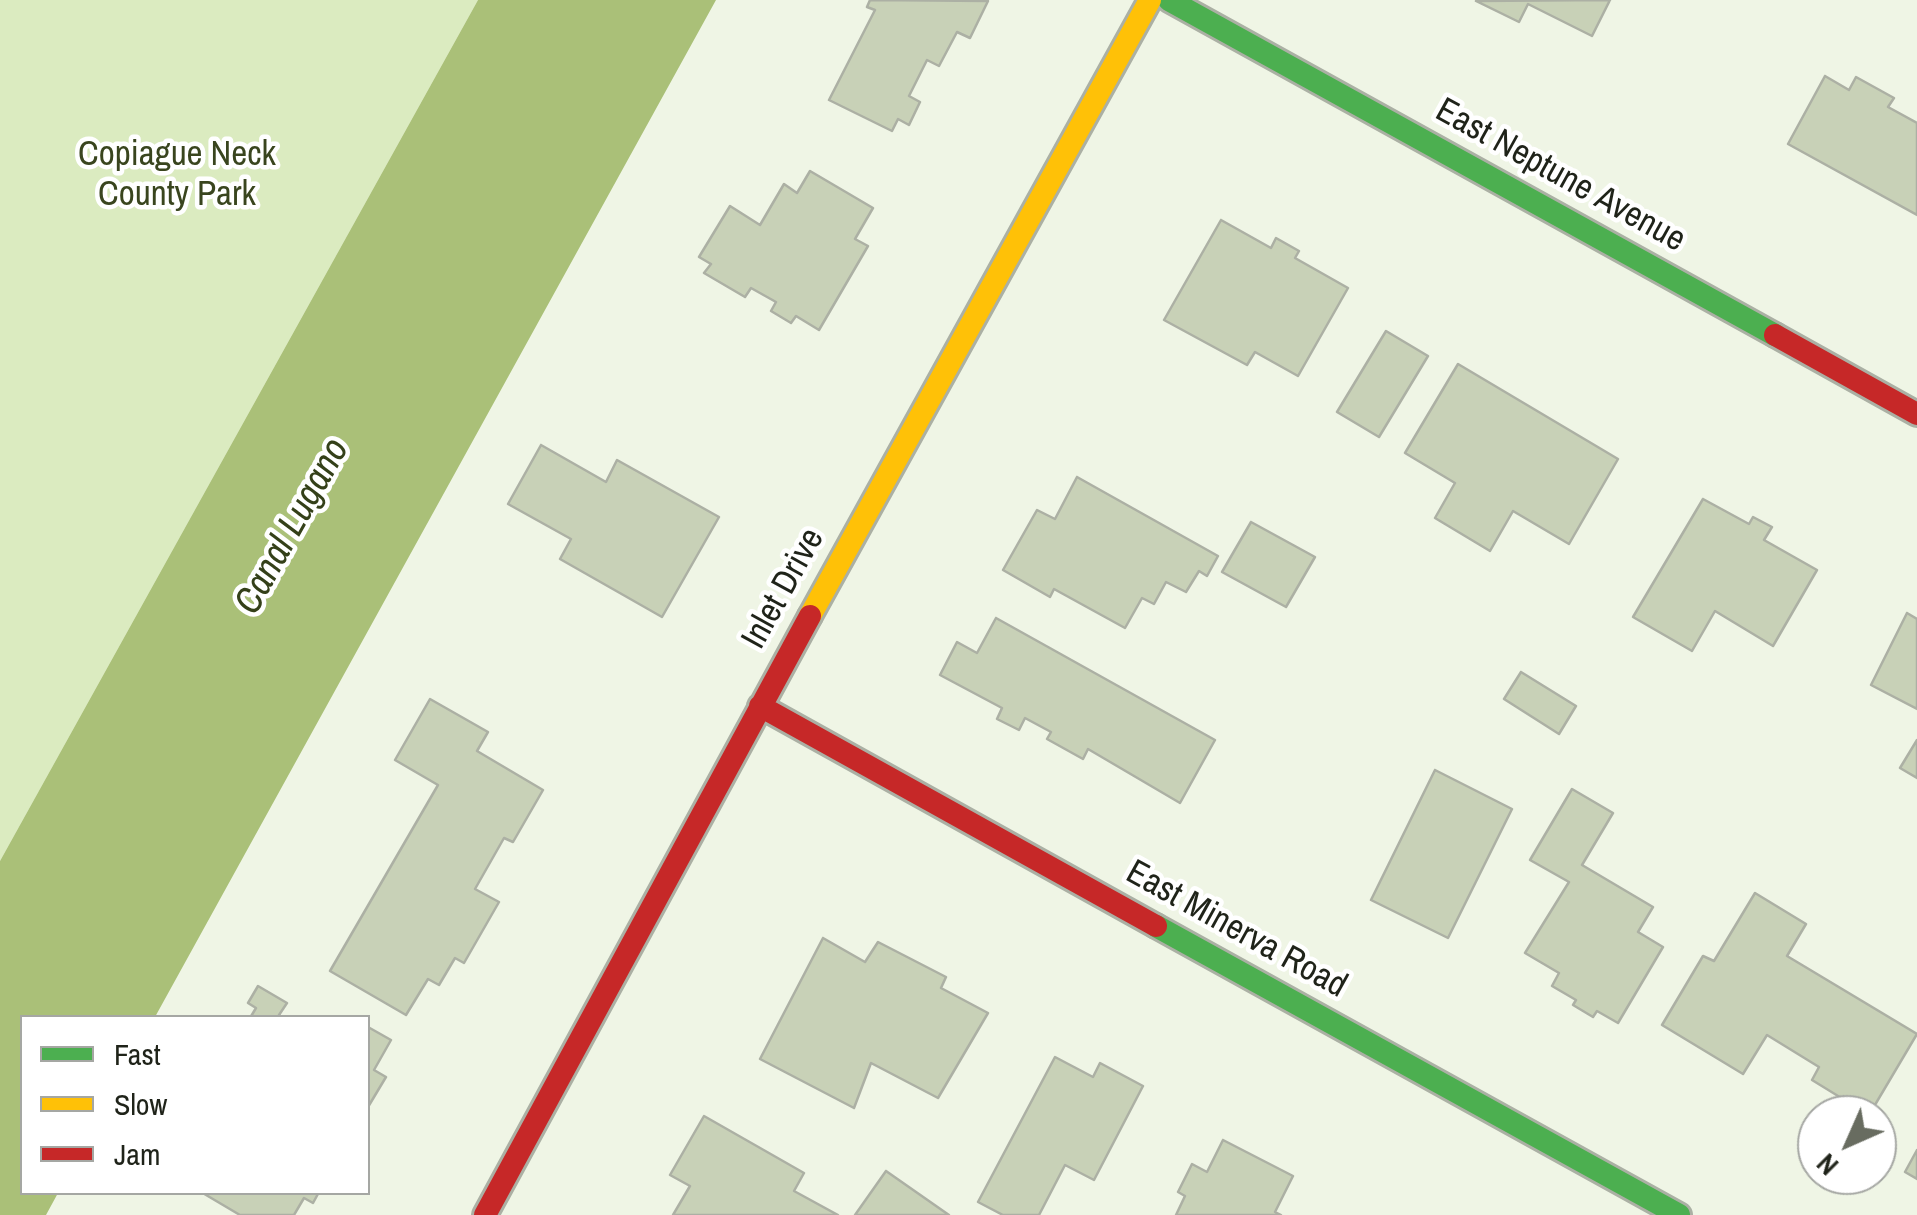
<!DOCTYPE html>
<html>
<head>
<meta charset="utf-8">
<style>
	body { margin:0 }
	#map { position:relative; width:1917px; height:1215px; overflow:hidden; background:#eff5e5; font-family:"Archivo Narrow",sans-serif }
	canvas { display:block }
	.legend { position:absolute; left:20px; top:1015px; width:350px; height:180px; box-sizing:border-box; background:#fff; border:2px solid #a5a7a3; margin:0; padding:12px 18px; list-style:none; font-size:30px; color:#1f2319 }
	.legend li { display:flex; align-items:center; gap:20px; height:50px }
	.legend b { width:50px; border:2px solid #a5a7a3 }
	.north { position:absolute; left:1797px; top:1095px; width:100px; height:100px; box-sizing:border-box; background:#fff; border:2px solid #a5a7a3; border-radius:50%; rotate:225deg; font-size:28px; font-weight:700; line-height:40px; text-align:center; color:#1f2319 }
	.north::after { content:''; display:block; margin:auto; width:35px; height:45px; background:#686c60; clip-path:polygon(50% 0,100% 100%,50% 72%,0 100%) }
</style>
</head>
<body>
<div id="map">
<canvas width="1917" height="1215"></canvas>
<ul class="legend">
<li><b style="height:12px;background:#4caf50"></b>Fast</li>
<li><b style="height:12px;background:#ffc107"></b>Slow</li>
<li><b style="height:12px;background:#c62828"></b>Jam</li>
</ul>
<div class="north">N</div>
</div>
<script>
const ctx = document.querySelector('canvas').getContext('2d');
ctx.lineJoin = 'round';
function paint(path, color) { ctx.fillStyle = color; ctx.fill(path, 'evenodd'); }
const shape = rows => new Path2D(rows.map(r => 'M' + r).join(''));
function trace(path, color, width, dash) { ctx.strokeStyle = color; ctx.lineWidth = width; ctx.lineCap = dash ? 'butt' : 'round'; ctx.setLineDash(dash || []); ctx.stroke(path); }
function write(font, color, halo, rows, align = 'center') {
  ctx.font = font + ' "Archivo Narrow",sans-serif'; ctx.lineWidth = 9; ctx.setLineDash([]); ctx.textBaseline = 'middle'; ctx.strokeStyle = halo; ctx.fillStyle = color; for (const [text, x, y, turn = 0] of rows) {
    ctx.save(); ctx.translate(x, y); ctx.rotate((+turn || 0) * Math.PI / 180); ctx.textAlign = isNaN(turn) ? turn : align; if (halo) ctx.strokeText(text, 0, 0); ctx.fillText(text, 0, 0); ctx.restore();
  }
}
const green = shape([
	[0,0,478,0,0,861]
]);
const water = shape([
	[478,0,716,0,155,1017,22,1018,22,1192,58,1193,46,1215,0,1215,0,861]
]);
const building = shape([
	[870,0,988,1,970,38,957,32,939,66,927,60,909,96,920,102,909,125,898,119,892,131,829,100,875,10,867,7,870,0],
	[1610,0,1592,36,1528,4,1519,22,1476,1,1610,0],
	[1825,76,1849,90,1856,77,1894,98,1888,107,1917,123,1917,215,1788,144,1825,76],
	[810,171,873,208,855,239,868,246,819,330,796,316,791,323,771,311,776,302,751,288,745,297,704,273,711,264,699,257,730,206,760,225,784,184,797,193,810,171],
	[1221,220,1271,248,1276,238,1299,251,1295,258,1348,288,1298,376,1255,352,1247,365,1164,320,1221,220],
	[1386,331,1428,356,1379,437,1337,412,1386,331],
	[1458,364,1618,459,1569,544,1513,511,1490,551,1435,518,1455,483,1405,453,1458,364],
	[541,445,606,482,617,460,719,517,662,617,560,559,571,539,508,504,541,445],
	[1077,477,1218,556,1207,576,1199,571,1186,592,1166,582,1154,604,1142,598,1125,628,1054,589,1050,597,1003,570,1037,510,1055,519,1077,477],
	[1703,499,1749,524,1753,517,1772,527,1764,540,1817,570,1773,646,1715,611,1692,651,1633,617,1703,499],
	[1251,522,1315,557,1286,607,1222,572,1251,522],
	[1907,613,1917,619,1917,709,1871,685,1907,613],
	[996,618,1215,740,1180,803,1088,749,1083,759,1047,739,1051,732,1025,718,1019,730,997,719,1002,708,940,675,957,642,977,653,996,618],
	[1521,672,1576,706,1559,734,1504,699,1521,672],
	[430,699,488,732,477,751,543,790,513,842,504,838,475,889,499,902,464,963,455,958,439,985,428,979,406,1015,330,971,438,785,395,760,430,699],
	[1917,740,1917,778,1900,768,1917,740],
	[1435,770,1512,809,1448,938,1371,900,1435,770],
	[1572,789,1613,813,1582,865,1653,907,1638,932,1663,947,1618,1023,1597,1011,1593,1017,1573,1005,1576,1000,1552,986,1559,973,1525,953,1569,882,1530,860,1572,789],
	[1755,893,1806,924,1787,956,1917,1034,1869,1115,1812,1080,1819,1067,1767,1035,1743,1074,1662,1025,1703,956,1714,961,1755,893],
	[823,938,865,962,878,942,946,977,941,988,988,1013,938,1098,871,1063,854,1108,760,1059,823,938],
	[258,986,287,1003,279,1015,283,1018,250,1018,256,1008,248,1003,258,986],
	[368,1027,391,1040,374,1070,386,1077,368,1107,368,1027],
	[1055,1057,1093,1077,1100,1063,1143,1086,1094,1180,1065,1165,1039,1215,1003,1215,978,1202,1055,1057],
	[704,1116,804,1173,794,1191,838,1215,673,1215,690,1186,670,1175,704,1116],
	[1223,1140,1293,1176,1275,1212,1281,1215,1176,1215,1185,1196,1178,1192,1192,1164,1207,1172,1223,1140],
	[1917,1150,1917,1179,1905,1172,1917,1150],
	[886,1171,949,1215,855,1215,886,1171],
	[201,1192,319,1192,313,1203,304,1198,294,1215,240,1215,201,1192]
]);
const fast = shape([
	[1169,0,1775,335],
	[1156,926,1679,1215]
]);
const slow = shape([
	[810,616,1150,0]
]);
const jam = shape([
	[1775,335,1917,414],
	[760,706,1156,926],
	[485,1215,810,616]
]);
const parkNames = [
	["Copiague Neck",177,156],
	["County Park",177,196]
];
const streetNames = [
	["East Neptune Avenue",1560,176,29],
	["Inlet Drive",784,589,-61],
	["East Minerva Road",1236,930,29]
];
const waterNames = [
	["Canal Lugano",293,527,-61]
];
paint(green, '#dbebc0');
paint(water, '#aac078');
paint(building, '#c8d1b7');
trace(building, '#acb0a4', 2.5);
trace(fast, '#abb0a4', 28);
trace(slow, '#abb0a4', 28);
trace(jam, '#abb0a4', 28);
trace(fast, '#4caf50', 22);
trace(slow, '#ffc107', 22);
trace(jam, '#c62828', 22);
write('35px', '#39451e', '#fff', parkNames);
write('35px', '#1f2319', '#fff', streetNames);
write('italic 38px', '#344019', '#fff', waterNames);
</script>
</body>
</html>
